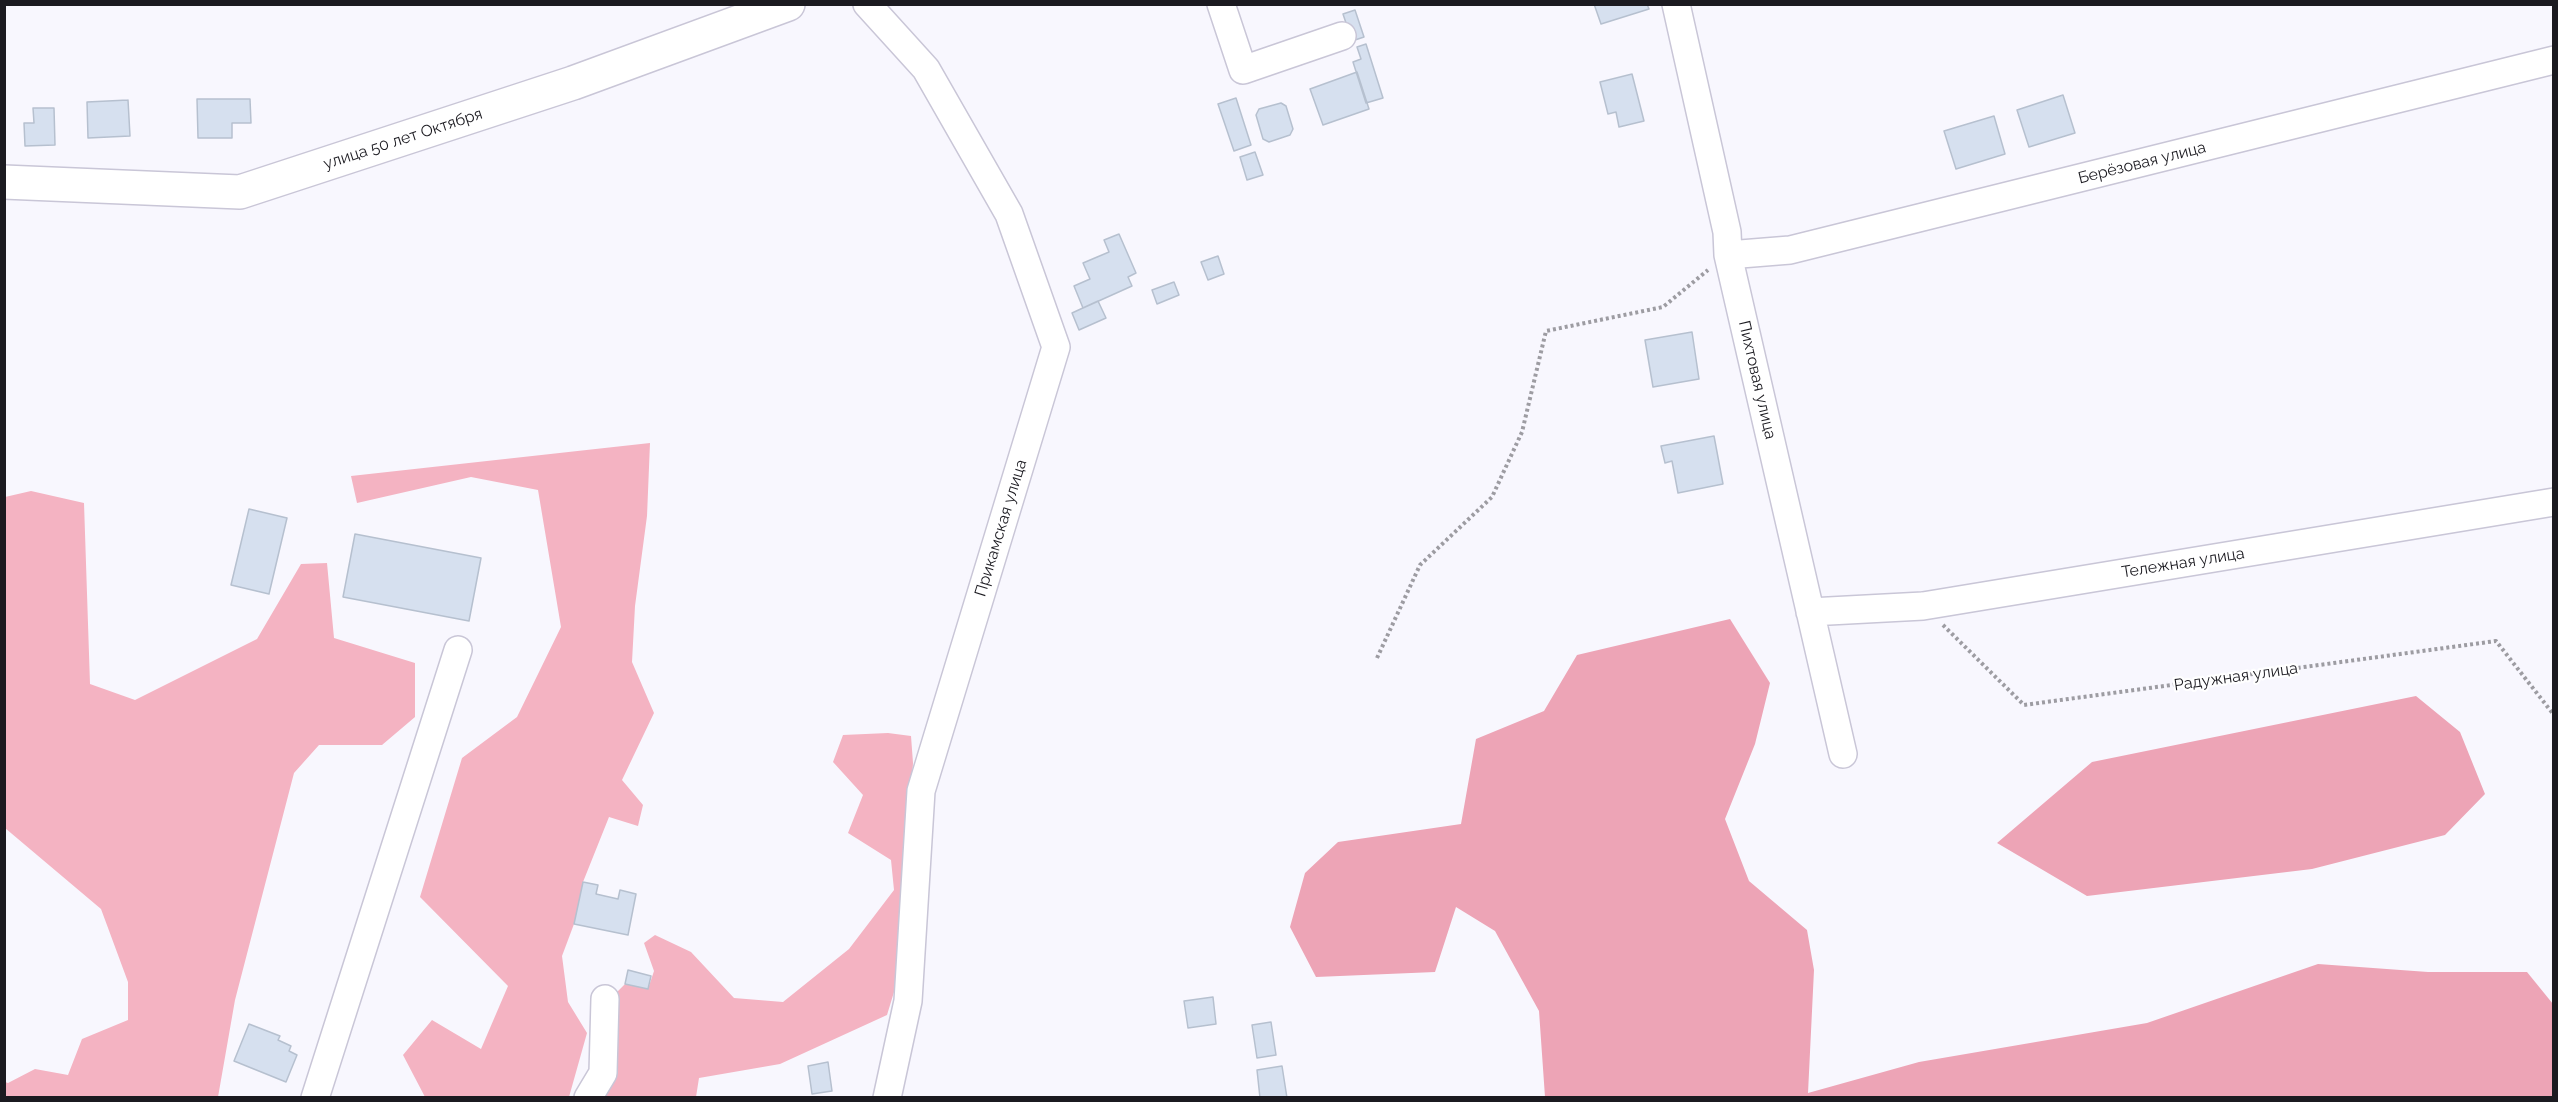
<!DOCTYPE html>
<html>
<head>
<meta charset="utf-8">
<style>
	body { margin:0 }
	#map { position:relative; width:2558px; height:1102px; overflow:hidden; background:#f8f7fe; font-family:Raleway,sans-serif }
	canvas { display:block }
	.frame { position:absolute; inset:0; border:6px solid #1b1a20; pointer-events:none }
</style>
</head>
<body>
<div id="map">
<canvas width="2558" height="1102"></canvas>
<div class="frame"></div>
</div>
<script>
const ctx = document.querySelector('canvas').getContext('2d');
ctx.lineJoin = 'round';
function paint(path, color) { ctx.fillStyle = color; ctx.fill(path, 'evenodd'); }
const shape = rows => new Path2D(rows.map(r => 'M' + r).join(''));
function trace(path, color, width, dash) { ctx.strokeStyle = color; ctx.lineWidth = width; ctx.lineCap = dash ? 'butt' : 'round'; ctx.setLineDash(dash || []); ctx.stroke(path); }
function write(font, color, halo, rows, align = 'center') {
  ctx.font = font + ' Raleway,sans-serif'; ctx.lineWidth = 4.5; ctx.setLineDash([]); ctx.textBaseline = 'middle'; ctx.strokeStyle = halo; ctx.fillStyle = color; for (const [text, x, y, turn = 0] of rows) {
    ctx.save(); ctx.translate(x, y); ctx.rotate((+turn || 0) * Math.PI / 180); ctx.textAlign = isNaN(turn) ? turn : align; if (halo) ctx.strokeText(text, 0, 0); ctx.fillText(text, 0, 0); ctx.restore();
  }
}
const green = shape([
	[650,443,647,516,635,606,632,662,654,713,622,780,643,805,638,826,609,817,583,882,574,924,562,956,568,1002,587,1033,569,1097,524,1096,520,1098,425,1097,403,1055,432,1020,481,1049,508,986,420,897,462,758,517,717,561,627,538,490,471,477,357,503,351,476],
	[31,491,84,503,90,684,135,700,257,639,301,564,327,563,334,638,415,663,415,717,382,745,319,745,294,773,235,1000,218,1097,5,1097,5,1082,8,1083,35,1069,68,1075,82,1039,128,1020,128,982,101,909,5,828,5,497],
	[888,733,911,736,913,763,901,969,887,1015,780,1064,699,1078,696,1097,604,1098,613,996,625,984,648,989,654,971,644,943,655,935,691,952,734,998,783,1002,849,949,894,890,891,860,848,833,863,795,833,762,843,735]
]);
const forest = shape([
	[1730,619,1770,683,1755,744,1725,819,1749,881,1807,930,1814,970,1808,1093,1919,1062,2147,1023,2318,964,2428,972,2527,972,2553,1004,2553,1097,1545,1097,1539,1011,1495,931,1456,907,1435,972,1316,977,1290,927,1305,873,1338,842,1461,824,1476,739,1544,711,1577,655],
	[2416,696,2460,732,2485,794,2445,835,2312,869,2087,896,1997,843,2092,762]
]);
const building = shape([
	[1594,4,1647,4,1649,9,1601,24,1594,4],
	[1355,10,1364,37,1352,41,1343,14,1355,10],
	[1366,44,1383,98,1366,103,1353,62,1361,59,1357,47,1366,44],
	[1357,72,1369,109,1323,125,1310,89,1357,72],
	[1632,74,1644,121,1619,127,1616,112,1608,114,1600,82,1632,74],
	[2063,95,2075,133,2029,147,2017,110,2063,95],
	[1236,98,1251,145,1234,151,1218,104,1236,98],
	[197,99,250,99,251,123,232,123,232,138,198,138,197,99],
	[128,100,130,136,88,138,87,102,128,100],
	[1281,103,1286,106,1293,129,1290,135,1269,142,1263,139,1256,115,1259,109,1281,103],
	[33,108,54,108,55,145,25,146,24,123,34,123,33,108],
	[1994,116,2005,154,1956,169,1944,131,1994,116],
	[1255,152,1263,175,1247,180,1240,157,1255,152],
	[1119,234,1136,273,1128,277,1132,286,1083,308,1074,286,1090,279,1083,263,1109,252,1104,240,1119,234],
	[1218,256,1224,274,1208,280,1201,262,1218,256],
	[1174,282,1179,295,1157,304,1152,290,1174,282],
	[1098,301,1106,318,1079,330,1072,313,1098,301],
	[1692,332,1699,379,1653,387,1645,340,1692,332],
	[1714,436,1723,484,1678,493,1672,461,1665,463,1661,446,1714,436],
	[249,509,287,518,269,594,231,585,249,509],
	[355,534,481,558,469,621,343,597,355,534],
	[583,882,598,885,596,894,618,899,620,890,636,894,628,935,574,924,583,882],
	[628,970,651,976,648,989,625,984,628,970],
	[1213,997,1216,1024,1188,1028,1184,1001,1213,997],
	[1271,1022,1276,1055,1257,1058,1252,1025,1271,1022],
	[249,1024,280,1036,278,1040,291,1046,289,1051,297,1055,286,1082,234,1061,249,1024],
	[828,1062,832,1091,812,1094,808,1066,828,1062],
	[1282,1066,1287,1098,1260,1098,1257,1070,1282,1066]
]);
const path = shape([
	[1943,625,2024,705,2496,641,2554,715],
	[1377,658,1420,565,1492,497,1522,432,1546,331,1663,307,1708,270]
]);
const minor = shape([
	[867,4,926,69,1009,214,1056,347,921,791,908,1001,887,1098],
	[1221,4,1243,70,1342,36],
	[1676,4,1727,232,1728,255,1843,754],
	[1728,255,1790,250,2554,60],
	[1810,612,1923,606,2554,502],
	[315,1098,458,650],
	[588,1098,603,1073,605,999]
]);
const major = shape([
	[4,182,240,192,573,83,788,4]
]);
const streetNames = [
	["улица 50 лет Октября",403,139,-18],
	["Берёзовая улица",2142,163,-14],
	["Пихтовая улица",1757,380,77],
	["Прикамская улица",1001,528,-73],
	["Тележная улица",2183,563,-9],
	["Радужная улица",2236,677,-8]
];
paint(green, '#f4b3c2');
paint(forest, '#eda4b6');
paint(building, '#d6e0ef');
trace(building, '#b6c0cf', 1.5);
trace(minor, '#c9c6d7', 30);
trace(major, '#c9c6d7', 36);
trace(path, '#9d9ca2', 4, [3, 3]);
trace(minor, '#fff', 27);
trace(major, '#fff', 33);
write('16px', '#1b1a20', '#fff', streetNames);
</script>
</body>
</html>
